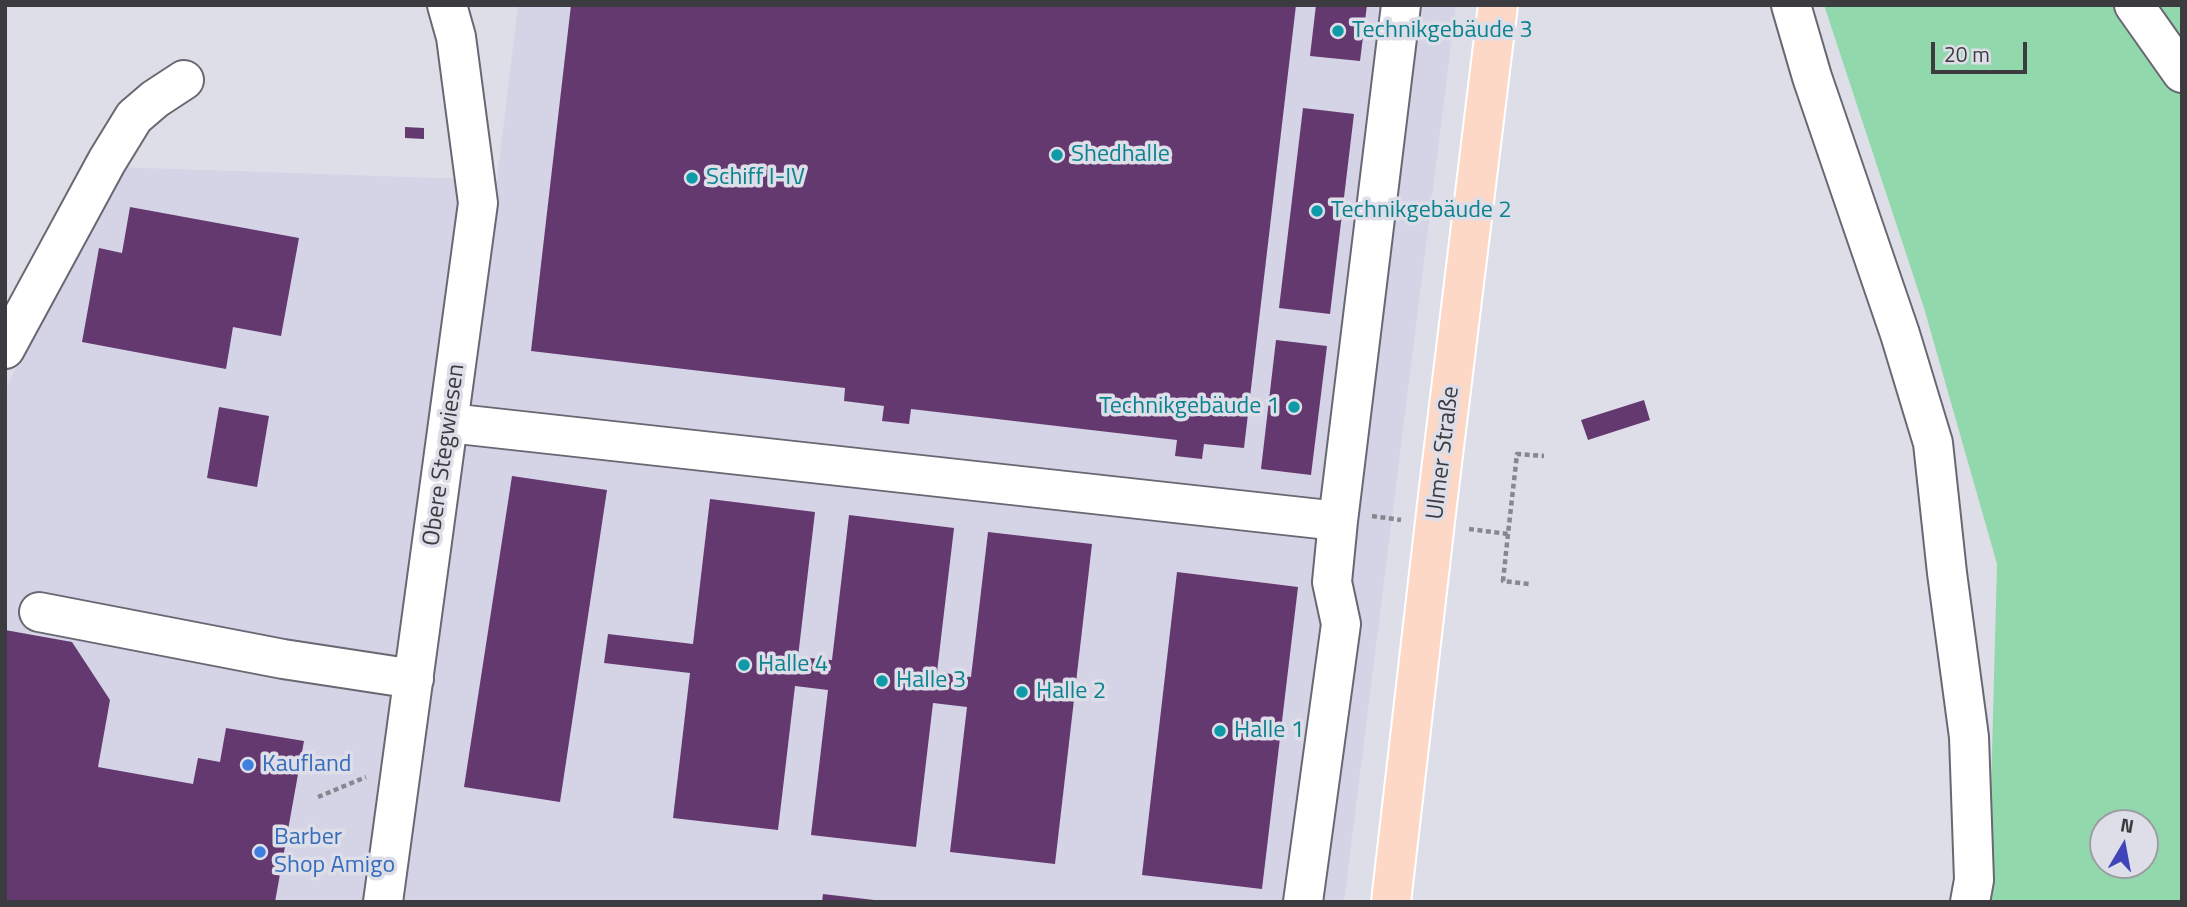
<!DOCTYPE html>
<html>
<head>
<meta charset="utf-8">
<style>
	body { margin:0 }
	#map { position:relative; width:2187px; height:907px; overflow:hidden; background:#dedee9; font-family:"Titillium Web",sans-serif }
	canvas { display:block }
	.frame { position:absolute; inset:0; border:7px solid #3c3c40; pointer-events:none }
	.north { position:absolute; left:2089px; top:809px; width:70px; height:70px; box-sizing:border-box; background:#dedee9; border:2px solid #9d9da5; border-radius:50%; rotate:10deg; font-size:19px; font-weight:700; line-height:28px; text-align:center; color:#3c3c40 }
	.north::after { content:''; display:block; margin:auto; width:24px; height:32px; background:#4044b9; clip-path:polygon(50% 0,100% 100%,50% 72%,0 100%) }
	.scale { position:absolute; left:1931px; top:42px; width:96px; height:32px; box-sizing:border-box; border:4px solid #3c3c40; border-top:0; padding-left:9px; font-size:21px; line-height:24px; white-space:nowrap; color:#3c3c40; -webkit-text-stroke:5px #dedee9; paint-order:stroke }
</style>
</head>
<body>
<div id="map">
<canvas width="2187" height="907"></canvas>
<div class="frame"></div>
<div class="north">N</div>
<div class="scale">20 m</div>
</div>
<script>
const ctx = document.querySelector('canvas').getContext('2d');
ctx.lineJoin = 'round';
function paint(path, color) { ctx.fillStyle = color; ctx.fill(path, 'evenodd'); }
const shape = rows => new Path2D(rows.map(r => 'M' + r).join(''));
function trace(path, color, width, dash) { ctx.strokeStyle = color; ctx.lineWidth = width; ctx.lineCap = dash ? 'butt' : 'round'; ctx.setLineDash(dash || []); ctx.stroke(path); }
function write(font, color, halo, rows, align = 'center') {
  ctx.font = font + ' "Titillium Web",sans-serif'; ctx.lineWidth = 7; ctx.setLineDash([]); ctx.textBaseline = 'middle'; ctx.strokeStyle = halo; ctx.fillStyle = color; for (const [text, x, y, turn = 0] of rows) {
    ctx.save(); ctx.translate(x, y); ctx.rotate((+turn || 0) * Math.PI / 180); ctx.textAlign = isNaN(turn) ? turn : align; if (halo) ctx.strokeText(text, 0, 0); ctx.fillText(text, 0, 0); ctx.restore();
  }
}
const built = shape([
	[518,5,1456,5,1344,902,5,902,5,389,118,167,497,180]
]);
const green = shape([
	[1824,5,2182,5,2182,902,1988,902,1997,564,1924,308],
	[2103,823,2145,823,2145,865,2103,865]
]);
const building = shape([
	[571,5,1296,5,1244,448,1204,444,1202,459,1175,456,1177,440,911,409,909,424,882,421,884,406,844,401,845,388,531,351],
	[1316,5,1367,5,1360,61,1310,56],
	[1303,108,1354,114,1330,314,1279,308],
	[405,127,424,128,424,139,405,138],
	[130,207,299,238,281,336,233,327,226,369,82,342,99,248,122,253],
	[1276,340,1327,346,1311,475,1261,469],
	[1644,400,1650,420,1588,440,1581,420],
	[219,407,269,416,257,487,207,478],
	[512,476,607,490,560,802,464,787],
	[710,499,815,512,798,657,832,660,849,515,954,528,937,672,971,677,988,532,1092,544,1055,864,950,852,967,707,933,703,916,847,811,835,828,690,795,686,778,830,673,818,690,673,604,663,608,634,693,644],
	[1177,572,1298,587,1262,889,1142,875],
	[5,630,72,642,110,700,98,767,193,784,198,758,220,762,226,728,304,741,275,902,5,902],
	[823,894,874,900,874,902,822,902]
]);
const path = shape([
	[1372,516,1401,520],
	[1469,529,1508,534,1517,454,1544,456],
	[1508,534,1503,581,1529,584],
	[318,797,366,777]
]);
const minor = shape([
	[1791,5,1812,77,1900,334,1933,443,1947,573,1969,737,1974,880,1970,902],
	[2134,5,2182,73],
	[5,349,107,161,134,117,155,99,184,80],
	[449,423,1338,521],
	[39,612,283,659,414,679],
	[383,902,478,203,456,37,447,5],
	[1303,902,1341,624,1332,582,1338,521,1401,5]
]);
const major = shape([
	[1438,496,1498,5],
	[1391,902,1430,565]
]);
const majorBridge = shape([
	[1430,565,1438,496]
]);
const markers = [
	[1338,31,7,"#0f9aa8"],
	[1057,155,7,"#0f9aa8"],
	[692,178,7,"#0f9aa8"],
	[1317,211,7,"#0f9aa8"],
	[1294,407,7,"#0f9aa8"],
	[744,665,7,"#0f9aa8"],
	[882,681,7,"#0f9aa8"],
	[1022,692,7,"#0f9aa8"],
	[1220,731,7,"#0f9aa8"],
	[248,765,7,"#3f7fe0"],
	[260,852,7,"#3f7fe0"]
];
const cultureNames = [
	["Technikgebäude 3",1352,31],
	["Shedhalle",1071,155],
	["Schiff I-IV",706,178],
	["Technikgebäude 2",1331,211],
	["Technikgebäude 1",1280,407,"right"],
	["Halle 4",758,665],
	["Halle 3",896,681],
	["Halle 2",1036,692],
	["Halle 1",1234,731]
];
const streetNames = [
	["Ulmer Straße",1444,453,-83],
	["Obere Stegwiesen",445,455,-82]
];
const shopNames = [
	["Kaufland",262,765],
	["Barber",274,838],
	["Shop Amigo",274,866]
];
paint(built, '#d5d4e7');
paint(green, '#91d8ac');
paint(building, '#643970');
trace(minor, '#686772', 42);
trace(major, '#fff', 42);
trace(path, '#87878e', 4.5, [5, 3.5]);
trace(minor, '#fff', 38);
trace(major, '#fed8c7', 38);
trace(majorBridge, '#fff', 42, []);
trace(majorBridge, '#fed8c7', 38);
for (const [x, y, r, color] of markers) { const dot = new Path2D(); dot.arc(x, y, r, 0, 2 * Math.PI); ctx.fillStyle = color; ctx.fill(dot); trace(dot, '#dedee9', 2.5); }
write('24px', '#0d838f', '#dedee9', cultureNames, 'left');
write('24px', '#3c3c40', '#dedee9', streetNames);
write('24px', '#366cbe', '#dedee9', shopNames, 'left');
</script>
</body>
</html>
